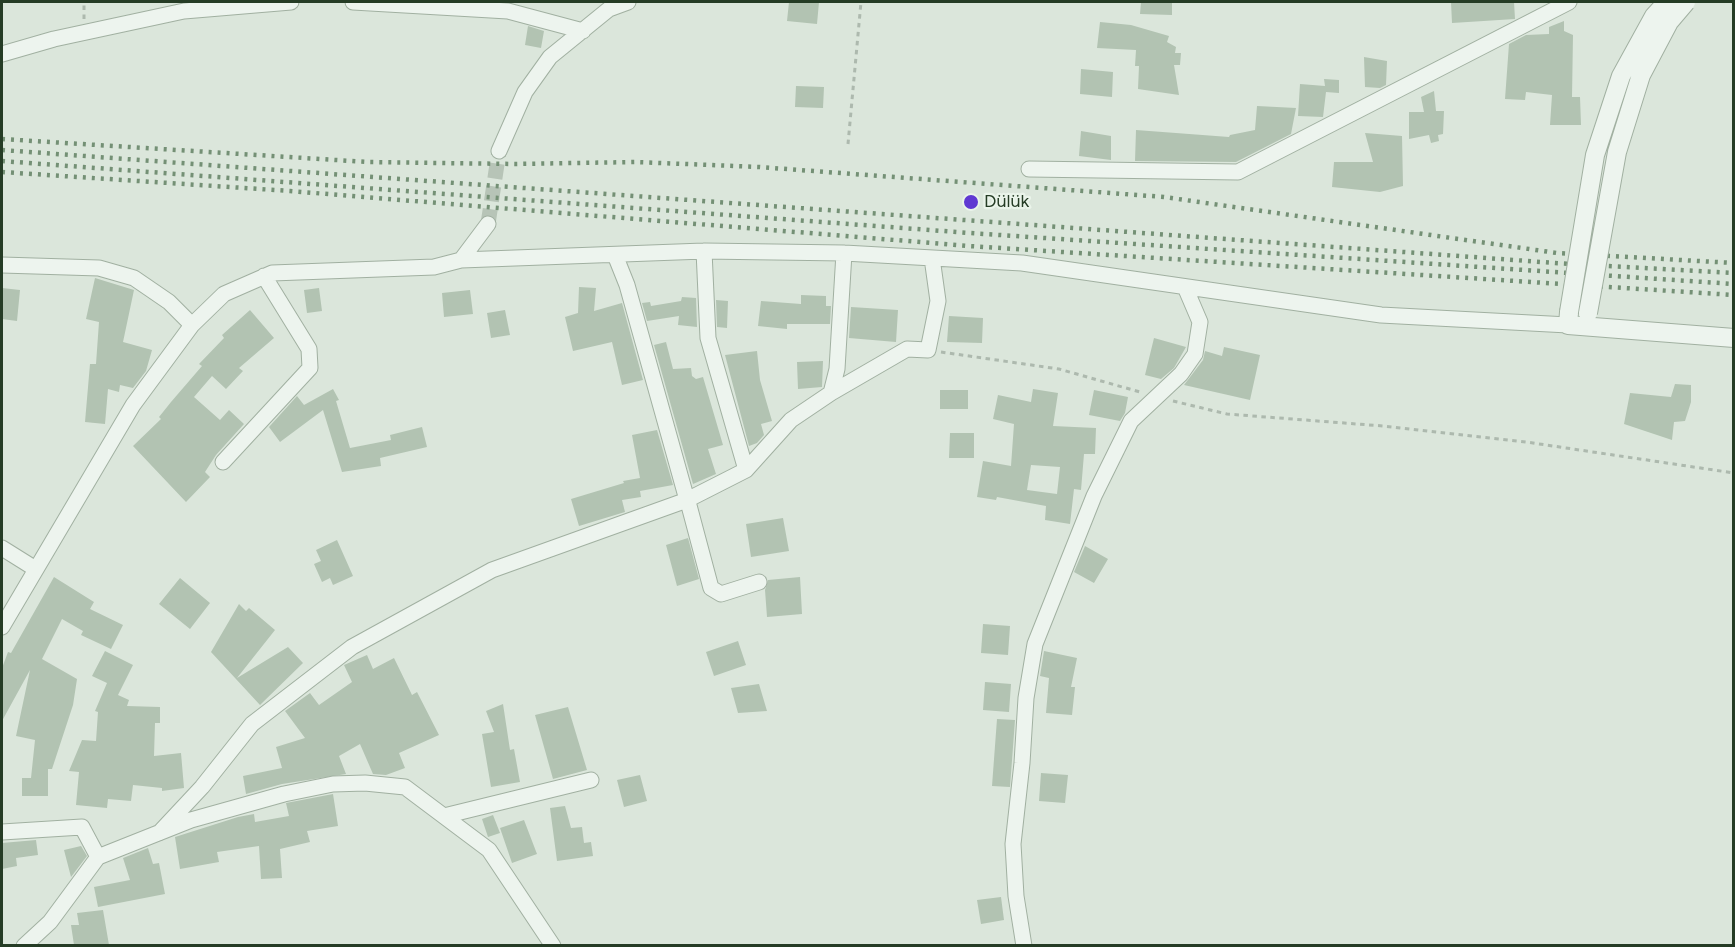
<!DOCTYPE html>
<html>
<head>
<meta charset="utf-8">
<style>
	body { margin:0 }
	#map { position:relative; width:1735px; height:947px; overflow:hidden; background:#dbe6db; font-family:Figtree,sans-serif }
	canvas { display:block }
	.frame { position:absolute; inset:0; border:3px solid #253c25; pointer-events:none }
</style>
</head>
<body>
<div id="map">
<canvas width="1735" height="947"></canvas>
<div class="frame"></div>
</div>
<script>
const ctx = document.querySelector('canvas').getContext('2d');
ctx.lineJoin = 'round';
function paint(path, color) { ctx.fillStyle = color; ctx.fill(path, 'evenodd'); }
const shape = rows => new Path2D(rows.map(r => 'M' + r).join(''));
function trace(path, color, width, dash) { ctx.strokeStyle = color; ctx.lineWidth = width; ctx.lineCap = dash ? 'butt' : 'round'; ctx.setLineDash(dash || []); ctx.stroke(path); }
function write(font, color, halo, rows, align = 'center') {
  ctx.font = font + ' Figtree,sans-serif'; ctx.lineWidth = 4.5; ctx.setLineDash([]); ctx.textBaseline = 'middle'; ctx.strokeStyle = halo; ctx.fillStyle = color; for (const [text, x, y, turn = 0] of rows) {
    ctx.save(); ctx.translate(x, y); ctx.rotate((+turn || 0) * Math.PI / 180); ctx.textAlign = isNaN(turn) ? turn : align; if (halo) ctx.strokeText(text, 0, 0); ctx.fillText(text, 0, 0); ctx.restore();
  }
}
const building = shape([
	[789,2,819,2,817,24,787,21],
	[1141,2,1172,2,1172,15,1140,14],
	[1451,2,1514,2,1515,19,1452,23],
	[1564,21,1564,31,1573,35,1572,97,1580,97,1581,125,1550,125,1552,95,1526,92,1525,100,1505,99,1509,44,1526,35,1549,34,1549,27],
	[1100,22,1131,25,1169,36,1167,42,1176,47,1175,53,1181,53,1180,65,1174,65,1179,95,1138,89,1139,66,1135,66,1136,50,1097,48],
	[528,26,544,31,541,48,525,45],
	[1364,57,1387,61,1386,85,1380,88,1365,87],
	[1081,69,1113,72,1112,97,1080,94],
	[1324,79,1339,80,1339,93,1326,92,1323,117,1298,116,1300,84,1325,86],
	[796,86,824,87,823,108,795,107],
	[1434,91,1436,111,1444,111,1443,134,1438,135,1439,141,1431,143,1429,135,1409,139,1409,112,1424,112,1421,97],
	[1257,106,1296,108,1291,134,1236,162,1135,161,1136,130,1229,137,1230,135,1255,130],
	[1081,131,1111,136,1111,160,1079,156],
	[1365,133,1402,136,1403,186,1380,192,1332,187,1334,162,1373,162],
	[95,278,134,290,123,342,152,350,146,371,133,388,120,385,119,392,108,389,105,424,85,422,90,364,96,364,99,322,86,319],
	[579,287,596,288,594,311,622,303,643,380,622,385,612,342,573,351,565,317,578,313],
	[2,288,20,290,17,321,2,319],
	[319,288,322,311,307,313,304,290],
	[470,290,473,314,444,317,442,293],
	[801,295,826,296,826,306,831,306,830,324,787,324,787,329,758,326,761,301,801,304],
	[682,297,696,298,697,327,678,325,679,316,647,321,642,303,650,302,651,306,681,301],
	[716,300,728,301,727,328,717,327],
	[851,307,898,310,896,342,849,338],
	[250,310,274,338,239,368,243,371,226,389,212,376,194,397,220,420,229,410,244,424,216,455,205,472,210,477,186,502,133,446,161,419,159,417,171,402,202,366,199,364,224,338,222,335],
	[505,310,510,335,491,338,487,313],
	[949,316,983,318,982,343,947,342],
	[1154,338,1186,347,1174,368,1161,379,1145,375],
	[666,342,673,369,691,368,692,376,696,379,703,377,723,445,708,449,716,474,693,484,654,345],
	[1224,347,1260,355,1250,400,1184,385,1203,360,1205,351,1222,356],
	[757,351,760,380,772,421,761,424,764,435,757,443,749,446,725,355],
	[823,361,822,387,798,389,797,362],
	[1675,384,1691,385,1691,402,1685,421,1674,422,1672,440,1624,424,1630,393,1671,397],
	[333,389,339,400,336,401,350,448,391,440,390,435,422,427,427,447,380,458,381,466,342,472,323,410,280,442,269,427,297,396,304,405],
	[1033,389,1058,393,1053,426,1096,428,1095,454,1084,454,1081,490,1074,489,1070,524,1045,520,1046,506,997,497,996,500,977,497,983,461,1011,466,1014,424,993,419,998,395,1031,402],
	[1031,465,1060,467,1057,494,1027,490],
	[940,390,968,390,968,409,940,409],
	[1094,390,1128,397,1125,413,1120,421,1089,415],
	[657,430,673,485,640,491,641,497,622,500,625,512,579,526,571,499,624,483,623,481,640,478,632,435],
	[950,433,974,433,974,458,949,458],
	[783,518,789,551,751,557,746,524],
	[688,538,699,579,677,586,666,545],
	[337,540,353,576,333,585,330,578,322,582,314,564,321,561,316,550],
	[1085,546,1108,559,1094,583,1074,572],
	[54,577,94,602,90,609,123,625,111,649,81,635,83,631,62,619,42,659,77,679,73,705,52,769,48,769,48,796,22,796,22,778,31,778,35,740,16,736,30,670,2,721,2,668,8,652,11,653],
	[800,577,802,614,767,617,765,590,768,580],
	[180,578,210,603,190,629,159,604],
	[239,604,246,611,249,608,275,630,237,678,288,647,303,663,260,705,211,652],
	[983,624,1010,626,1008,655,981,653],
	[738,641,746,665,714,676,706,652],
	[105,651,133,665,118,695,129,700,127,706,160,707,160,723,155,723,154,756,181,753,184,788,162,791,162,788,133,785,131,801,108,799,107,808,76,805,79,772,69,771,82,740,96,741,98,712,95,711,107,683,92,676],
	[1044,651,1077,658,1071,687,1075,687,1072,715,1046,713,1049,678,1040,676],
	[367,655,373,669,394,658,412,695,417,692,439,735,399,753,405,768,386,775,373,774,360,744,339,756,346,774,282,784,246,794,243,776,282,768,276,747,305,738,285,711,310,693,319,705,352,682,344,665],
	[985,682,1011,684,1009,712,983,710],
	[759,684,767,711,738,713,731,688],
	[503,704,510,750,514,749,520,782,491,787,482,734,494,732,486,711],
	[568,707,587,770,553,779,535,715],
	[997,719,1015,720,1010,787,992,786],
	[1041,773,1068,775,1065,803,1039,801],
	[640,775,647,801,624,807,617,780],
	[333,794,338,826,307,831,310,842,280,849,282,878,261,879,259,846,217,852,219,862,180,869,175,837,238,817,254,814,255,822,289,816,286,803],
	[565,806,571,828,582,827,584,843,591,842,593,856,557,861,550,808],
	[493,815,500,833,488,837,482,819],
	[524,820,537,854,512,863,500,828],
	[36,840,38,855,16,858,17,866,2,869,2,843],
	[81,846,87,856,71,877,64,850],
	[148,848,153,864,159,863,165,894,98,907,94,887,130,880,123,858],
	[1001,897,1004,920,981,924,977,900],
	[103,910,109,945,74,945,71,925,79,925,77,913]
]);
const minorTunnel = shape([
	[488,224,499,151]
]);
const path = shape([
	[84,19,84,2],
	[848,144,861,2],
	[941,352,1059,369,1140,392],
	[1173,401,1227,414,1383,426,1526,442,1734,473]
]);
const minor = shape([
	[353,2,508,11,583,31],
	[2,54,54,39,184,11,291,2],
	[499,151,525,92,550,57,609,9,628,2],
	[1029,169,1238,172,1569,2],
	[704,251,708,338,746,470],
	[615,255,627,285,687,500],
	[461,260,704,251,844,253,1022,263,1381,315,1568,325],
	[2,265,99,268,134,278,169,302,192,325],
	[831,393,907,349,928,350,938,301,932,258],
	[223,462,310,368,309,349,264,276],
	[687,498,711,588,721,594,759,582],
	[2,548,34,568],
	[2,627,133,405,192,325,224,294,272,273,434,267,461,260,488,224],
	[444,816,591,780],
	[2,832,82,827,98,857],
	[159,833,202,787,252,724,352,647,492,570,687,500,746,470,791,420,831,393,837,369,844,253],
	[24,946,50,922,98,857,191,820,284,794,333,784,365,783,405,787,489,850,553,946],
	[1024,946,1016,896,1013,844,1022,763,1026,698,1035,644,1094,496,1131,421,1181,374,1195,354,1200,322,1185,287]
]);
const tertiary = shape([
	[1569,312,1568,325,1734,338]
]);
const rail = shape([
	[2,139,368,162,515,164,636,162,759,167,1164,197,1557,253,1734,263],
	[2,150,1555,263,1734,273],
	[2,161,970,233,1734,284],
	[2,172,290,191,969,246,1734,295]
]);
const tertiaryBridge = shape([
	[1569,312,1595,155,1621,76,1654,16,1667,2],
	[1588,313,1617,152,1641,75,1669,22,1686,2]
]);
const markers = [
	[971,202,8,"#6039d2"]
];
const poiNames = [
	["Dülük",984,202]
];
paint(building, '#b2c3b2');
trace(minorTunnel, '#b7c4b7', 15, [15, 8]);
trace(minor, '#a1b0a1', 17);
trace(tertiary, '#a1b0a1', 20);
trace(path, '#adb9ae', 3, [4.5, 4.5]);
trace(minor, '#edf4ee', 15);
trace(tertiary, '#edf4ee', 18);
trace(rail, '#749075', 4.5, [3, 6]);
trace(tertiaryBridge, '#a1b0a1', 20, []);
trace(tertiaryBridge, '#edf4ee', 18);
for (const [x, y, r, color] of markers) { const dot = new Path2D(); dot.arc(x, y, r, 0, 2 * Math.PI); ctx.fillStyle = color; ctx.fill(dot); trace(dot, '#eaf4ea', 2); }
write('18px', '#253c25', '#eaf4ea', poiNames, 'left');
</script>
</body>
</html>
